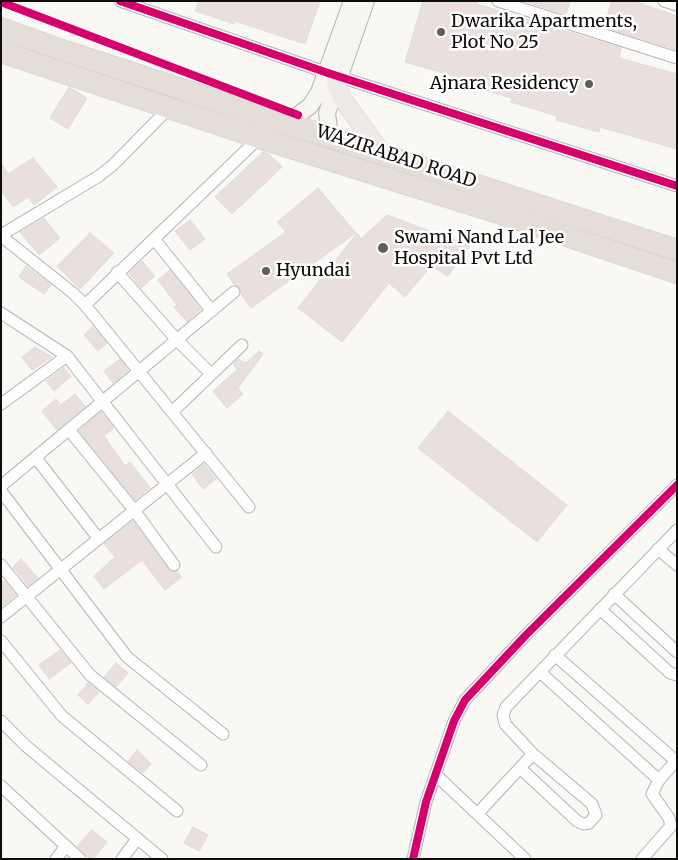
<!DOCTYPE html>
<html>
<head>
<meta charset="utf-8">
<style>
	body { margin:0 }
	#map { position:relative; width:678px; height:860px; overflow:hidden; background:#f9f8f5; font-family:Merriweather,serif }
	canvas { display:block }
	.frame { position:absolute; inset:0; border:2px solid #0e0d0b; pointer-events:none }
</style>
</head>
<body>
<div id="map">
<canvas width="678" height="860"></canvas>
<div class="frame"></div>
</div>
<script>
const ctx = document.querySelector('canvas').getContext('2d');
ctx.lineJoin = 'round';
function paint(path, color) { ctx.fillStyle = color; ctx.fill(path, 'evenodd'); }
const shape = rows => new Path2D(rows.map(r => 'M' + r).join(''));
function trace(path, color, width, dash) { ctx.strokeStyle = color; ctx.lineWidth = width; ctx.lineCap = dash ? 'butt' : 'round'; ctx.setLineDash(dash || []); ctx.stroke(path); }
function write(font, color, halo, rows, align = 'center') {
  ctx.font = font + ' Merriweather,serif'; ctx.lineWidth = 5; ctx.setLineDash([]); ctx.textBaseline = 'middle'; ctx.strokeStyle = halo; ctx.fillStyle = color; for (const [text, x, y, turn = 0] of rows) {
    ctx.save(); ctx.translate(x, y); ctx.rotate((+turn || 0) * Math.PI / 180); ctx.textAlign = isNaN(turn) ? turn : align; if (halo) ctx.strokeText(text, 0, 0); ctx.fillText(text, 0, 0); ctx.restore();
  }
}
const building = shape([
	[199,1,320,1,305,44,235,21,234,24,195,11,199,1],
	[423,1,478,1,477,4,621,48,619,58,677,74,677,149,600,127,599,132,556,120,557,116,511,102,512,98,463,84,464,79,405,62,423,1],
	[524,1,570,1,566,15,524,1],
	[612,1,634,1,677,16,677,50,603,27,612,1],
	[69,87,87,98,68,129,50,118,69,87],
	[263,152,269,154,282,167,232,214,215,197,263,152],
	[33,158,57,187,34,205,28,197,13,207,1,190,1,163,8,174,33,158],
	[318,188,356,233,251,308,241,294,240,288,235,285,227,274,286,232,277,222,318,188],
	[387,215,470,246,448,276,431,266,405,297,389,283,342,342,298,308,357,233,361,239,387,215],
	[44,218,60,238,39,255,20,232,44,218],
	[190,220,205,239,190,250,175,231,190,220],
	[90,233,114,253,80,289,57,266,90,233],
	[142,261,155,276,141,288,129,273,142,261],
	[26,266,51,285,44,294,19,277,26,266],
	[170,270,201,309,187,322,174,307,177,305,158,280,170,270],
	[93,327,107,343,98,351,84,335,93,327],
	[35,347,52,357,32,370,22,357,35,347],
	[259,351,263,354,238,388,243,394,227,408,213,391,237,370,233,364,238,359,246,363,259,351],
	[120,359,128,370,113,383,104,371,120,359],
	[64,368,71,376,54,391,46,381,64,368],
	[75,394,85,406,57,430,42,411,56,399,61,405,75,394],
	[448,411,567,505,537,542,418,448,448,411],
	[101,412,114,428,104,436,125,466,130,462,150,488,135,500,79,431,101,412],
	[204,464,216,479,203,489,192,474,204,464],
	[133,521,168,569,177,572,182,577,165,590,142,560,104,589,94,576,115,557,104,544,133,521],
	[21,559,38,578,28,586,13,567,21,559],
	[4,581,16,595,1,607,1,583,4,581],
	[60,650,71,663,49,679,39,665,60,650],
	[116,663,128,673,116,687,104,677,116,663],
	[88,683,99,692,88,704,78,695,88,683],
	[137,750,151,764,143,773,128,761,137,750],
	[193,827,208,835,199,851,184,843,193,827],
	[92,830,107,842,93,859,90,859,77,846,92,830]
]);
const street = shape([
	[120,1,328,73,677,186],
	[498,1,677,58],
	[664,1,677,5],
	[1,235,99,176,113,165,169,108],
	[1,236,73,293,85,305,249,507],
	[154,239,212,311],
	[117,272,177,340,211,374],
	[85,305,259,138],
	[1,313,67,356,216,547],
	[1,404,67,356],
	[172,412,242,345],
	[69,430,134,510,174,565],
	[36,458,98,538],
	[1,486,234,292],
	[1,491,127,657,223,734],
	[658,549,677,565],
	[1,565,90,675,201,765],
	[614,594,677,652],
	[600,609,670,673,677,675],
	[1,617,206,453],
	[1,641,62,716,177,811],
	[555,655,677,762],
	[540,672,659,780,676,761],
	[1,721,26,746,162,859],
	[520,768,577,821,583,824,589,823,596,815,592,804,533,754],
	[436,775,525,859],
	[1,786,80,859],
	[478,813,533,754,505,724,503,715,506,707,677,530],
	[56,859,66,846],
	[122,859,137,839],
	[413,859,426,802,454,721,465,700,526,635,677,485],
	[642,859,671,826,669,818,652,794,659,780]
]);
const secondary = shape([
	[289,122,310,106,319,92,352,1],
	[330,136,327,113,366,1]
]);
const primary = shape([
	[336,84,343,100,382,153]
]);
const highway = shape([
	[1,28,65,51,677,250],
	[1,52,259,138,495,212,677,273]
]);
const cycleway = shape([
	[120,1,328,73,677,186],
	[1,2,298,115],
	[413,859,426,802,454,721,465,700,526,635,677,485]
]);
const markers = [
	[441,32,5,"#605f5d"],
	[589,84,5,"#605f5d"],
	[383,248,6,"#605f5d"],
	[266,271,5,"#605f5d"]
];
const poiNames = [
	["Dwarika Apartments,",451,22],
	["Plot No 25",451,43],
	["Ajnara Residency",579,84,"right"],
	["Swami Nand Lal Jee",394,238],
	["Hospital Pvt Ltd",394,259],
	["Hyundai",276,271]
];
const streetNames = [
	["WAZIRABAD ROAD",396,157,18]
];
paint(building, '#e9e0de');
trace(building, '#dddbda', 1);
trace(street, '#b5b4b2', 13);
trace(secondary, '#b5b4b2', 18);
trace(primary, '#d6d6d4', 19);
trace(highway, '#d6d6d4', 22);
trace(street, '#fefefe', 11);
trace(secondary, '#f6f5f2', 16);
trace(primary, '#efeae7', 18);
trace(highway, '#e5ded8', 20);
trace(cycleway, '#d6006c', 8);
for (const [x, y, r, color] of markers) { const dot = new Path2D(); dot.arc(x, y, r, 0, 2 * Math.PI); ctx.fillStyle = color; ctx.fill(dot); trace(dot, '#fff', 2); }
write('18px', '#0e0d0b', '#fff', poiNames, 'left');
write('18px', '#0e0d0b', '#fff', streetNames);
</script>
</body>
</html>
